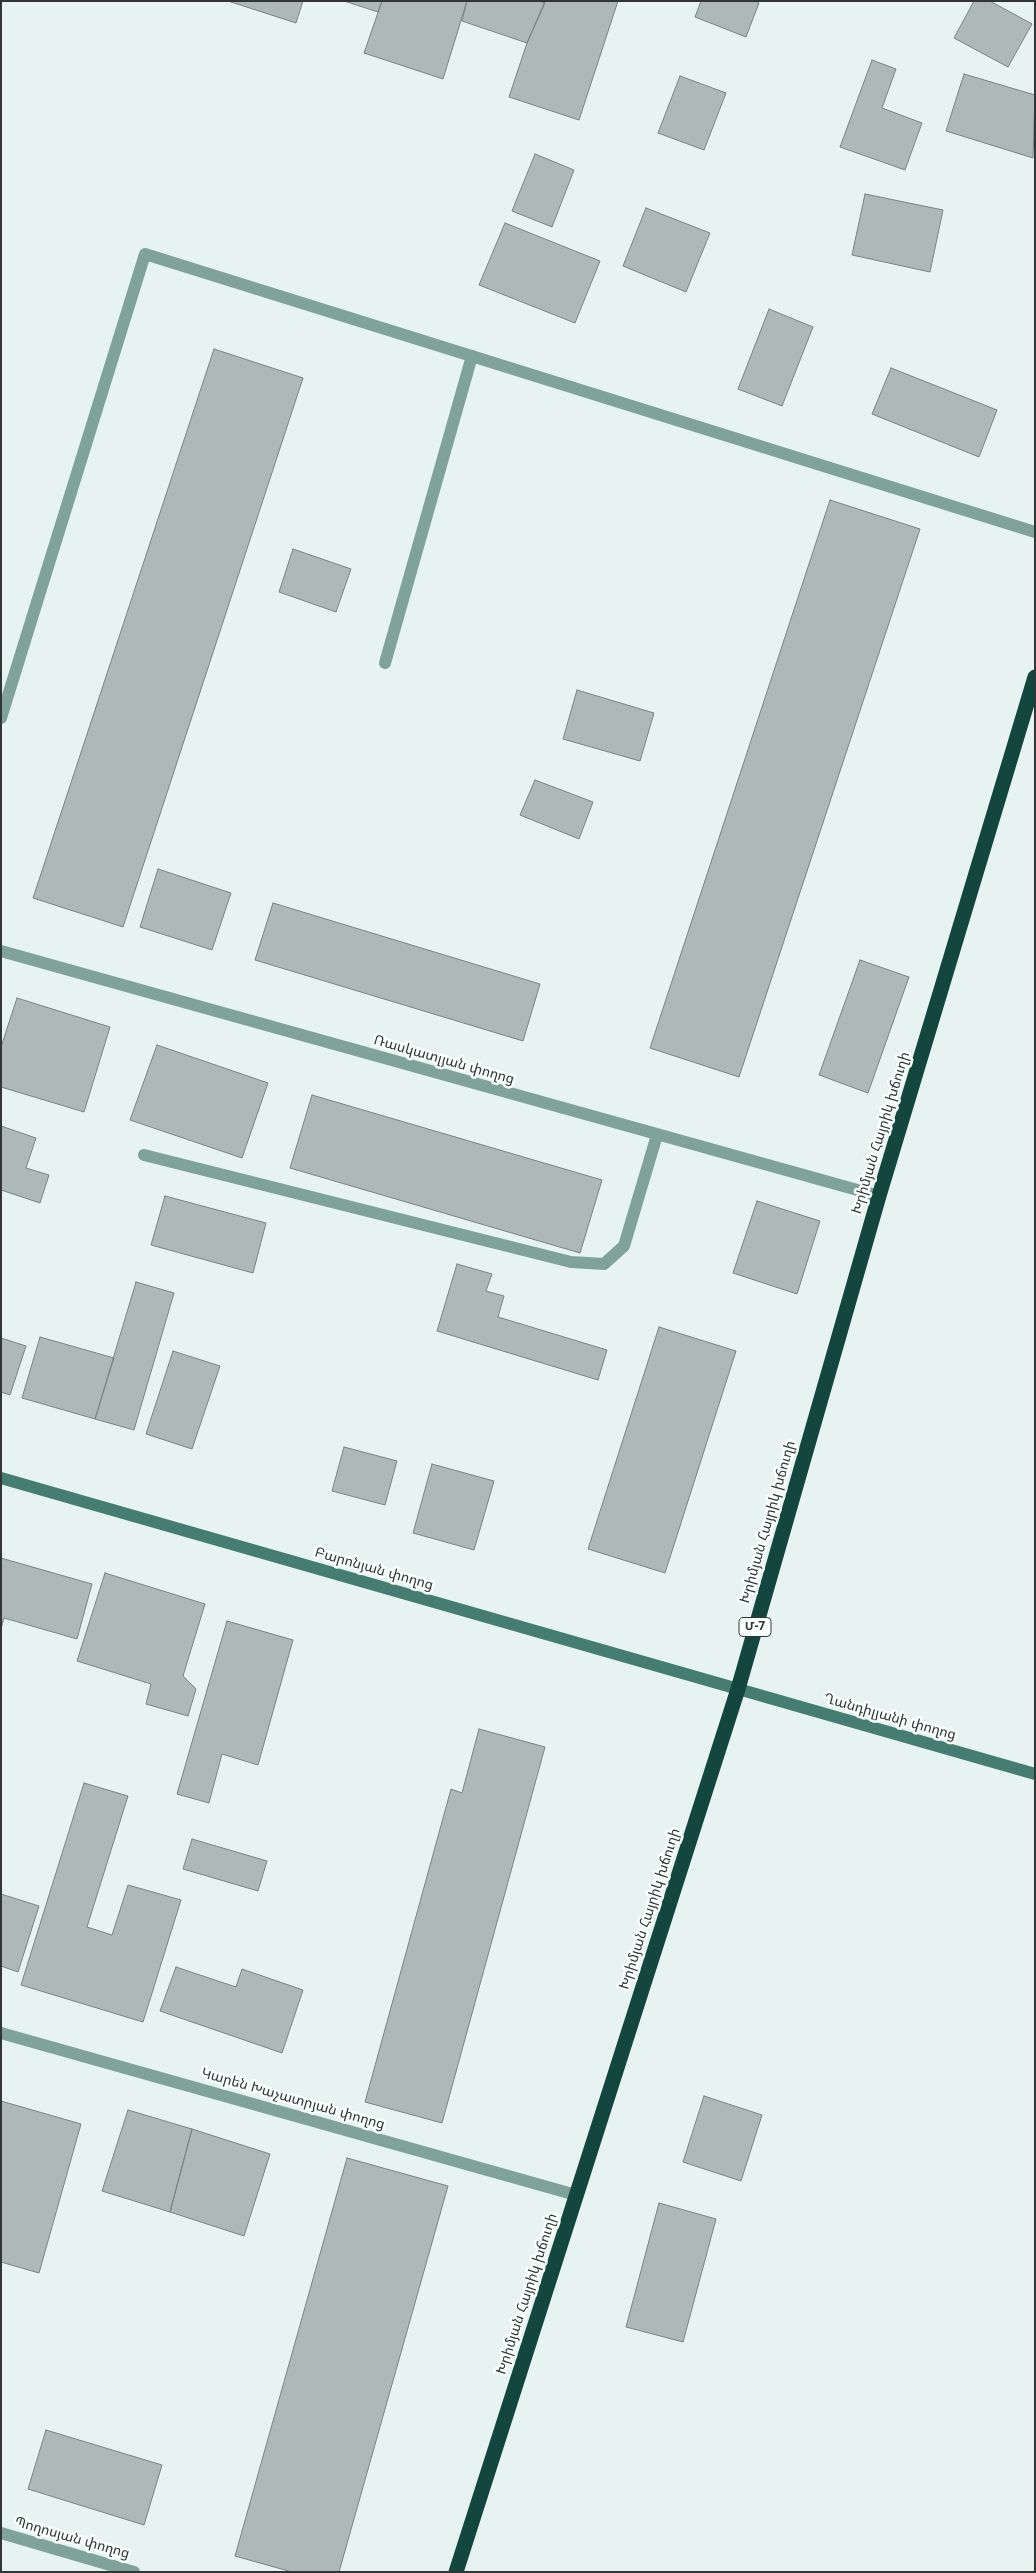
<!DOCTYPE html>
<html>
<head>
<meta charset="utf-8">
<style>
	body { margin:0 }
	#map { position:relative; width:1036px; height:2573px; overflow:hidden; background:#e7f3f0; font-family:"Noto Sans",sans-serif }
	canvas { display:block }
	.frame { position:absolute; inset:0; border:2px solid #313635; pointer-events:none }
</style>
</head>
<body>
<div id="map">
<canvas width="1036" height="2573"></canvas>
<div class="frame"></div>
</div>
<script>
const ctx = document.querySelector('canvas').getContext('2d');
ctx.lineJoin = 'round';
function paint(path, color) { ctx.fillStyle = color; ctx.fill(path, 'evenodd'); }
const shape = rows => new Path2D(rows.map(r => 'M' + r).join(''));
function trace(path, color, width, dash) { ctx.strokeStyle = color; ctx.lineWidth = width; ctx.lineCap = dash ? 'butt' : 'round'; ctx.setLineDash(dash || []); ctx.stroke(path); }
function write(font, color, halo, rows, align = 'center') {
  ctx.font = font + ' "Noto Sans","Noto Sans Armenian",sans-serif'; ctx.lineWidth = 5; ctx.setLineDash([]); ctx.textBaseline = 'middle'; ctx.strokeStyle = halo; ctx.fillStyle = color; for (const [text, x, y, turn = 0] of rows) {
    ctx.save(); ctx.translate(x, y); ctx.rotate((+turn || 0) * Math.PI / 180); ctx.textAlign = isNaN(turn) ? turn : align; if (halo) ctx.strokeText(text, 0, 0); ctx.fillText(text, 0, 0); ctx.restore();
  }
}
const building = shape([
	[228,1,303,1,296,23,228,1],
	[344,1,382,1,378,12,344,1],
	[382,1,467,1,443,79,364,53,382,1],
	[467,1,539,1,545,3,527,43,462,21,467,1],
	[545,1,618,1,579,120,509,97,527,43,545,1],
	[701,1,756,1,759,3,746,37,695,17,701,1],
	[974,1,990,1,1032,24,1008,67,954,38,974,1],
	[872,60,896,69,882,108,922,123,905,170,840,147,872,60],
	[964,74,1035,95,1033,158,946,131,964,74],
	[680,76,726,93,704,150,658,133,680,76],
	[535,154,574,170,552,227,512,211,535,154],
	[865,194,943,210,930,272,852,255,865,194],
	[646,208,710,233,686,292,623,266,646,208],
	[505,223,600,261,575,323,479,285,505,223],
	[769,309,813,327,782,406,738,389,769,309],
	[214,349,303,378,123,927,33,898,214,349],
	[891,368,997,410,979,457,872,414,891,368],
	[830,500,920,529,739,1077,650,1048,830,500],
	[293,549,351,569,336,612,279,592,293,549],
	[577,690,654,713,640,761,563,739,577,690],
	[535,780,593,802,579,839,520,815,535,780],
	[158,869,231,893,212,950,140,927,158,869],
	[273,903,540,984,523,1041,255,960,273,903],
	[860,960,909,977,868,1093,819,1075,860,960],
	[17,998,110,1027,84,1112,1,1087,1,1047,17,998],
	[157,1045,268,1083,242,1158,130,1120,157,1045],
	[312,1095,602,1180,580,1253,290,1168,312,1095],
	[1,1126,36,1138,26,1168,49,1175,40,1203,1,1190,1,1126],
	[165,1196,266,1223,253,1273,151,1245,165,1196],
	[757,1201,820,1221,797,1294,733,1273,757,1201],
	[457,1264,492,1274,486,1291,504,1296,498,1317,607,1350,598,1380,437,1331,457,1264],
	[136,1282,174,1293,134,1430,95,1419,136,1282],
	[659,1327,736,1351,665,1573,588,1549,659,1327],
	[40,1337,114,1358,95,1419,22,1398,40,1337],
	[1,1338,26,1346,10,1395,1,1392,1,1338],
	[173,1351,220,1366,192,1449,146,1434,173,1351],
	[344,1447,397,1461,385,1505,332,1491,344,1447],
	[432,1464,494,1481,474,1550,413,1533,432,1464],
	[1,1558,92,1584,77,1639,4,1618,1,1629,1,1558],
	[105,1573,205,1604,183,1676,196,1689,188,1716,146,1704,151,1684,77,1661,105,1573],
	[227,1621,293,1640,258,1765,222,1754,209,1803,177,1794,227,1621],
	[479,1729,545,1747,442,2123,365,2102,451,1789,462,1793,479,1729],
	[84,1783,128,1796,87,1927,112,1935,128,1885,181,1900,143,2022,21,1985,84,1783],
	[192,1839,267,1861,258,1891,183,1869,192,1839],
	[1,1894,39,1906,18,1972,1,1966,1,1894],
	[176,1967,236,1987,242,1969,303,1990,282,2053,160,2011,176,1967],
	[704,2096,762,2115,741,2181,683,2162,704,2096],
	[1,2101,81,2124,39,2273,1,2262,1,2101],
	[128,2110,192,2129,170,2212,102,2191,128,2110],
	[192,2129,270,2154,244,2236,170,2212,192,2129],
	[347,2158,448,2186,339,2572,292,2572,235,2556,347,2158],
	[659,2203,716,2219,683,2342,626,2327,659,2203],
	[46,2430,162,2465,144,2525,28,2489,46,2430]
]);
const lane = shape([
	[385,663,472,356],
	[144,1155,571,1262,604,1264,624,1246,657,1135]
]);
const street = shape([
	[1,718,145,254,1035,532],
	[1,951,879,1196],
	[1,2033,576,2195],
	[1,2533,134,2572]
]);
const secondary = shape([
	[1,1478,1035,1774]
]);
const highway = shape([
	[456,2572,738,1689,879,1196,1035,677]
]);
const shields = [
	[755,1627,32]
];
const shieldNames = [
	["Մ-7",755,1627]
];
const streetNames = [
	["Ռասկատլյան փողոց",444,1060,16],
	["Խրիմյան Հայրիկ խճուղի",881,1133,-73],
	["Խրիմյան Հայրիկ խճուղի",768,1522,-74],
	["Բարոնյան փողոց",374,1569,16],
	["Ղանդիլյանի փողոց",890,1717,16],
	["Խրիմյան Հայրիկ խճուղի",650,1909,-72],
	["Կարեն Խաչատրյան փողոց",293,2099,16],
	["Խրիմյան Հայրիկ խճուղի",527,2294,-72],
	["Պողոսյան փողոց",72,2538,16]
];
paint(building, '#aeb9b7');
trace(building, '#798481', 1);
trace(lane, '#7fa39b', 12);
trace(street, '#7fa39b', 12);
trace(secondary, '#457d73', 12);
trace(highway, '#13463e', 15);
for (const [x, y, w] of shields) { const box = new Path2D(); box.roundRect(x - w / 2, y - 9.5, w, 19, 4); ctx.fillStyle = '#f8fffd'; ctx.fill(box); trace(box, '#313635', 1); }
write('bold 12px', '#313635', null, shieldNames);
write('14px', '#313635', '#f8fffd', streetNames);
</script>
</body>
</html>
